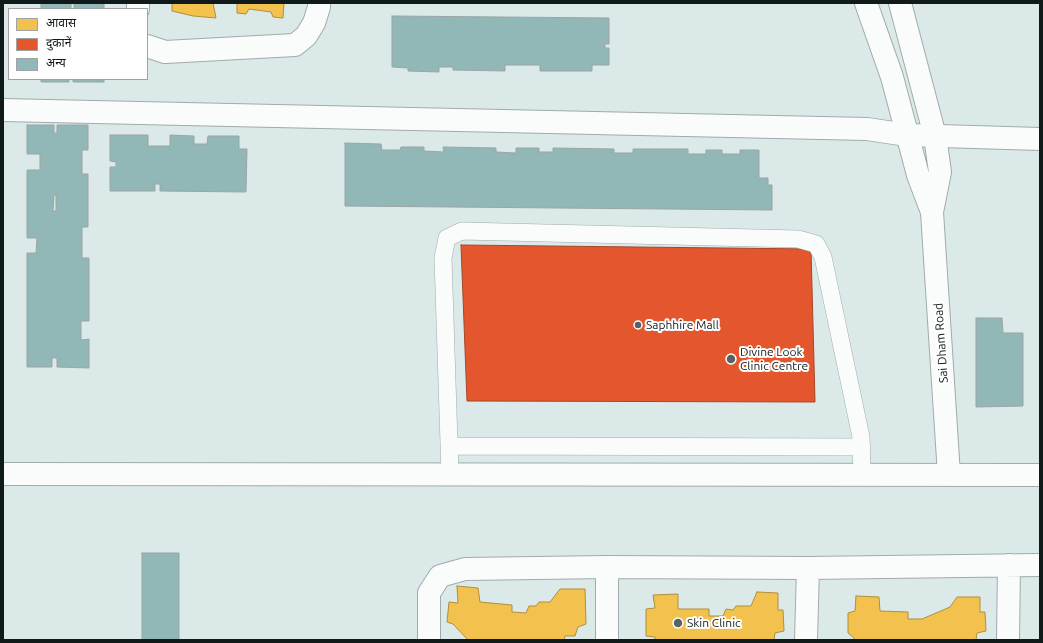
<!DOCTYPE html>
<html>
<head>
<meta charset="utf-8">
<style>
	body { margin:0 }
	#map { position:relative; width:1043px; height:643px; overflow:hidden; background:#dbe9e8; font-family:Ubuntu,"Noto Sans Devanagari",sans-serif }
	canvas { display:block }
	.frame { position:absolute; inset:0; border:4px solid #111a1a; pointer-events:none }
	.legend { position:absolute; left:8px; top:8px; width:140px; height:72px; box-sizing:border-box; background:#fff; border:1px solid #a0a3a3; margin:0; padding:5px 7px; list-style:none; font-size:12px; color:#111a1a }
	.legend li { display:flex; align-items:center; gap:8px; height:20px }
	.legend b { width:20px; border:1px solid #a0a3a3 }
</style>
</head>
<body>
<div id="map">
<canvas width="1043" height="643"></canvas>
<div class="frame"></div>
<ul class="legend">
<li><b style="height:11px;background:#f2c14e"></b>आवास</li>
<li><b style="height:11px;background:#e4572e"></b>दुकानें</li>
<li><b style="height:11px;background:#91b8b7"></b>अन्य</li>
</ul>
</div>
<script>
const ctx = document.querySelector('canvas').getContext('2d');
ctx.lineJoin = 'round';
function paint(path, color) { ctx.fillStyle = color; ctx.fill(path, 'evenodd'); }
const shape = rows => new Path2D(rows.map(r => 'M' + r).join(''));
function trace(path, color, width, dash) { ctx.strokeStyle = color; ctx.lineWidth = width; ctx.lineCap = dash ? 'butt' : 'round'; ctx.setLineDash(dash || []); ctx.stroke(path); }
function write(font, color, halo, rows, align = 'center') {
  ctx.font = font + ' Ubuntu,sans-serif'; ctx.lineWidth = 4; ctx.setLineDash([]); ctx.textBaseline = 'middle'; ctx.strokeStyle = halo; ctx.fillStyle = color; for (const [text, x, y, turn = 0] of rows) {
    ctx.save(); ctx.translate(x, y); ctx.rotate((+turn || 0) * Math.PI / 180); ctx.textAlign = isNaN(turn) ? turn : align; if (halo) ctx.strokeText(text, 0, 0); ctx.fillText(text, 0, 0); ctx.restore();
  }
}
const homes = shape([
	[172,3,213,3,216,18,193,16,172,11,172,3],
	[237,3,284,3,283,18,273,17,271,12,249,9,246,14,237,13,237,3],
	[457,586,478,588,480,602,512,605,512,612,526,613,529,606,536,606,539,602,550,602,560,589,585,589,586,624,578,627,575,636,565,636,564,640,468,640,453,624,447,622,449,602,458,603,457,586],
	[757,592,778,593,778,610,783,610,784,631,775,633,774,640,655,640,655,637,646,636,646,609,655,608,653,595,678,594,678,609,709,609,709,616,723,616,726,609,733,610,736,606,751,606,757,592],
	[856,596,879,597,880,611,908,612,908,619,922,619,950,607,957,597,980,597,980,612,985,612,986,631,977,633,976,640,854,640,854,638,848,633,848,613,855,611,856,596]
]);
const shops = shape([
	[461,245,811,249,815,402,467,401,461,245]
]);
const building = shape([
	[41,3,71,3,71,9,41,9,41,3],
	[74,3,104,3,104,9,74,9,74,3],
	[392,16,609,18,609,44,605,44,605,48,609,48,609,65,592,65,592,71,540,71,540,65,505,65,505,71,453,70,453,67,439,67,439,72,408,71,408,68,392,67,392,16],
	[41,79,69,79,69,82,41,82,41,79],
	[73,79,104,79,104,82,73,82,73,79],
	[27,125,54,125,54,133,57,133,57,125,88,125,88,150,82,150,82,174,88,174,88,227,82,227,82,258,89,258,89,321,81,321,81,340,89,339,89,368,57,367,57,358,52,358,52,367,27,367,27,253,36,253,37,238,27,238,27,170,40,170,40,154,27,154,27,125],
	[54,195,56,195,56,211,53,211,54,195],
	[110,135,148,135,148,146,170,146,170,135,194,136,194,144,207,144,208,136,239,136,239,149,247,149,246,192,160,191,160,184,155,184,155,191,110,191,110,167,116,167,116,162,110,161,110,135],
	[345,143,381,144,382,150,400,150,401,147,424,147,424,151,444,152,443,147,496,148,496,152,516,153,516,148,539,148,539,152,553,152,553,148,614,149,614,153,633,153,633,149,688,149,688,154,706,154,706,150,722,150,722,154,740,154,740,150,759,150,759,178,768,178,768,185,772,185,772,210,345,206,345,143],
	[976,318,1002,318,1003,333,1023,333,1023,406,976,407,976,318],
	[142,553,179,553,179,640,142,640,142,553]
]);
const service = shape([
	[449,446,862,447],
	[450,474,443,258,447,238,462,231,798,239,816,244,823,257,861,437,862,475]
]);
const minor = shape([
	[138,9,138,3],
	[147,46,165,52,295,45,306,36,314,23,319,7,319,3],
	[3,110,867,129,907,135,1040,139],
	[429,640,429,593,440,576,465,569,607,567,808,568,1040,565],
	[607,640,607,567],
	[806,640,808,568],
	[1008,640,1009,565]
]);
const tertiary = shape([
	[866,3,892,77,918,175,932,212],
	[900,3,935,136,940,172,932,212,949,475],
	[3,474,1040,475]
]);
const markers = [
	[638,325,4,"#586262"],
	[731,359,5,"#586262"],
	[678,623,5,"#586262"]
];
const poiNames = [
	["Saphhire Mall",646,325],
	["Divine Look",740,352],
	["Clinic Centre",740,366],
	["Skin Clinic",687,623]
];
const streetNames = [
	["Sai Dham Road",941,343,-94]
];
paint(homes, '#f2c14e');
trace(homes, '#ae8f3e', 1);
paint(shops, '#e4572e');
trace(shops, '#a54528', 1);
paint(building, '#91b8b7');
trace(building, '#9aa5a4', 1);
trace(service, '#a0abab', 18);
trace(minor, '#a0abab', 24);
trace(tertiary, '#a0abab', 24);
trace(service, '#fafcfc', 17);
trace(minor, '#fafcfc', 22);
trace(tertiary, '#fafcfc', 22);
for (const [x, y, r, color] of markers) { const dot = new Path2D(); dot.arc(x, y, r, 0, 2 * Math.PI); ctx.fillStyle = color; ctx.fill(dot); trace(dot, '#fff', 1.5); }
write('12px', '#111a1a', '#fff', poiNames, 'left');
write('12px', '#111a1a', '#fff', streetNames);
</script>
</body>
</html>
